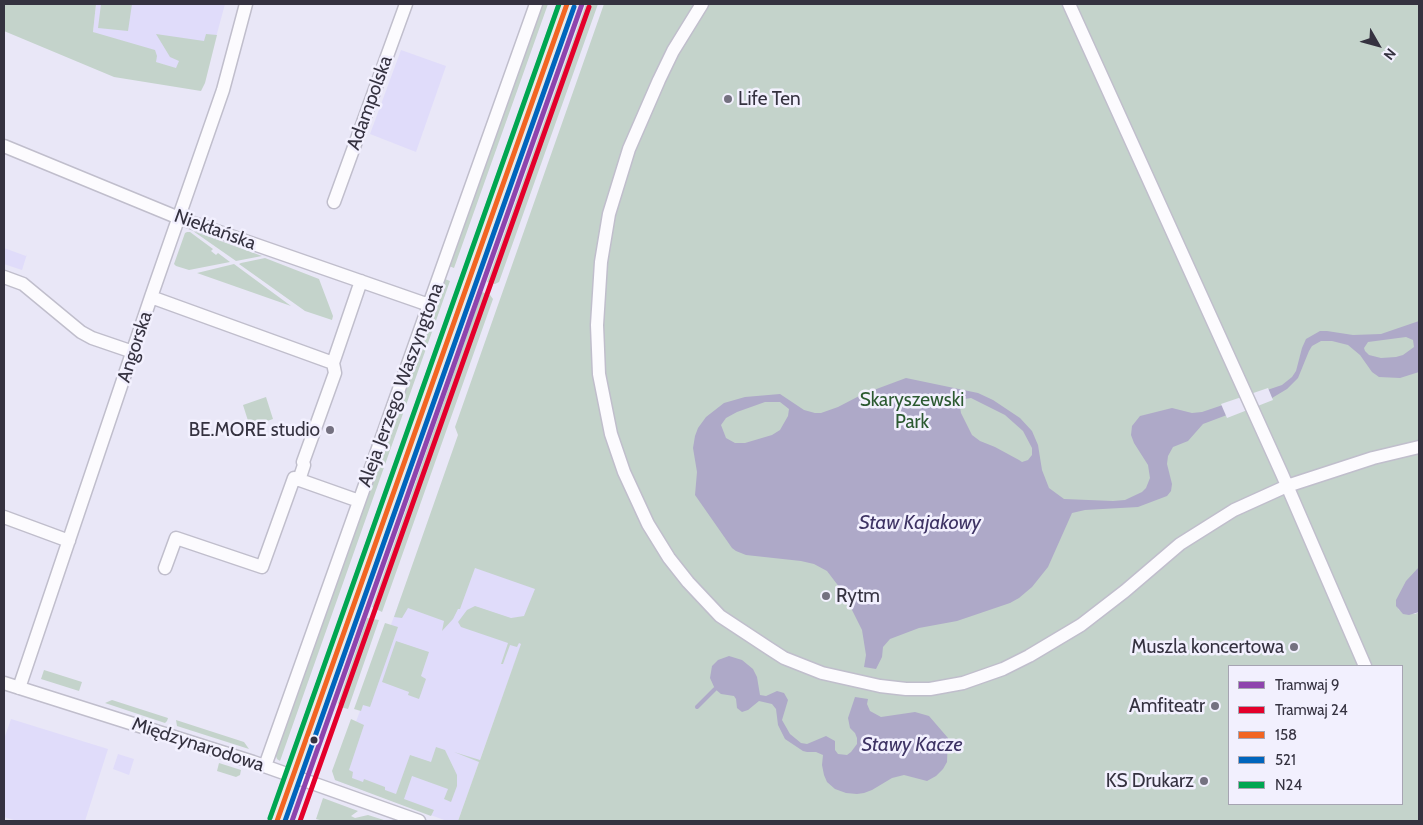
<!DOCTYPE html>
<html>
<head>
<meta charset="utf-8">
<style>
	body { margin:0 }
	#map { position:relative; width:1423px; height:825px; overflow:hidden; background:#e9e7f7; font-family:Cabin,sans-serif }
	canvas { display:block }
	.frame { position:absolute; inset:0; border:5px solid #353240; pointer-events:none }
	.legend { position:absolute; left:1228px; top:665px; width:175px; height:140px; box-sizing:border-box; background:#f2f0fe; border:1px solid #a6a4b2; margin:0; padding:6px 9px; list-style:none; font-size:15px; color:#353240 }
	.legend li { display:flex; align-items:center; gap:10px; height:25px }
	.legend b { width:25px; border:1px solid #a6a4b2 }
	.north { position:absolute; left:1353px; top:20px; width:50px; height:50px; -webkit-text-stroke:4px #f2f0fe; paint-order:stroke; rotate:128deg; font-size:14px; font-weight:700; line-height:20px; text-align:center; color:#353240 }
	.north::after { content:''; display:block; margin:auto; width:18px; height:22px; background:#353240; clip-path:polygon(50% 0,100% 100%,50% 72%,0 100%) }
</style>
</head>
<body>
<div id="map">
<canvas width="1423" height="825"></canvas>
<div class="frame"></div>
<ul class="legend">
<li><b style="height:6px;background:#8e44ad"></b>Tramwaj 9</li>
<li><b style="height:6px;background:#e4002b"></b>Tramwaj 24</li>
<li><b style="height:6px;background:#f26522"></b>158</li>
<li><b style="height:6px;background:#0065bd"></b>521</li>
<li><b style="height:6px;background:#00a651"></b>N24</li>
</ul>
<div class="north">N</div>
</div>
<script>
const ctx = document.querySelector('canvas').getContext('2d');
ctx.lineJoin = 'round';
function paint(path, color) { ctx.fillStyle = color; ctx.fill(path, 'evenodd'); }
const shape = rows => new Path2D(rows.map(r => 'M' + r).join(''));
function trace(path, color, width, dash) { ctx.strokeStyle = color; ctx.lineWidth = width; ctx.lineCap = dash ? 'butt' : 'round'; ctx.setLineDash(dash || []); ctx.stroke(path); }
function write(font, color, halo, rows, align = 'center') {
  ctx.font = font + ' Cabin,sans-serif'; ctx.lineWidth = 5; ctx.setLineDash([]); ctx.textBaseline = 'middle'; ctx.strokeStyle = halo; ctx.fillStyle = color; for (const [text, x, y, turn = 0] of rows) {
    ctx.save(); ctx.translate(x, y); ctx.rotate((+turn || 0) * Math.PI / 180); ctx.textAlign = isNaN(turn) ? turn : align; if (halo) ctx.strokeText(text, 0, 0); ctx.fillText(text, 0, 0); ctx.restore();
  }
}
const built = shape([
	[96,4,225,4,205,78,156,62,93,32],
	[401,50,446,66,416,152,370,134],
	[4,248,26,256,27,254,22,270,4,264],
	[475,560,543,584,458,821,447,821,335,780,401,597],
	[11,719,108,749,85,821,17,821,4,817,4,739],
	[118,754,134,759,129,775,113,769]
]);
const green = shape([
	[4,4,96,4,93,32,155,50,157,56,156,62,176,68,179,61,170,57,156,34,204,41,206,34,217,35,205,83,201,91,114,77,4,31],
	[101,4,132,4,128,31,98,28],
	[542,4,548,4,454,268,449,266],
	[586,4,598,4,499,282,495,284,487,282],
	[604,4,1419,4,1419,567,1396,603,1399,610,1415,614,1419,612,1419,821,458,821,479,762,454,752,480,760,521,644,519,643,517,647,510,645,503,664,501,664,508,643,461,627,458,622,467,610,475,606,511,618,524,616,535,589,475,568,460,609,458,609,453,619,442,631,444,621,408,608,402,618,394,617,458,435,455,427],
	[1229,666,1402,666,1402,804,1229,804],
	[193,231,262,256,236,261],
	[187,232,190,232,213,249,211,251,216,255,218,253,230,262,189,270,176,266,174,264,185,233],
	[265,258,319,279,333,316,332,320,305,311,239,264,241,263],
	[234,264,291,306,197,273],
	[445,279,450,281,280,761,277,759,275,754],
	[482,292,490,295,493,299,382,612,372,607],
	[266,397,273,419,250,427,243,405],
	[367,618,379,620,348,709,340,707,338,703],
	[385,623,398,627,370,707,363,705,361,711,354,709],
	[396,641,429,652,421,676,426,679,419,699,408,695,409,692,382,682],
	[44,670,82,682,79,691,41,679],
	[112,700,168,718,167,721,165,723,105,703],
	[351,719,364,725,349,770,353,772,352,778,363,782,364,779,385,787,385,790,396,794,410,755,431,762,436,747,445,750,457,775,457,786,451,802,444,799,448,789,412,776,404,799,434,810,431,816,335,780,332,771],
	[176,720,244,742,249,749,177,726],
	[219,763,241,770,240,775,236,777,217,771],
	[323,798,358,811,351,816,355,818,368,815,387,821,323,821,316,819]
]);
const water = shape([
	[1419,321,1419,372,1400,378,1379,377,1372,372,1360,355,1348,345,1332,341,1321,341,1312,346,1309,351,1298,378,1287,389,1272,398,1203,424,1188,441,1173,447,1168,456,1167,464,1172,484,1171,491,1167,496,1138,507,1085,510,1072,513,1048,567,1032,587,1019,598,1010,603,957,621,919,628,890,639,883,647,882,657,876,669,864,667,866,655,862,630,843,592,827,571,814,564,801,561,746,555,736,551,732,548,695,495,697,472,693,448,695,436,698,428,706,417,724,403,745,397,780,394,804,410,815,413,821,413,838,407,863,394,906,378,978,393,993,400,1020,418,1032,431,1038,445,1042,470,1049,488,1064,499,1113,501,1125,500,1142,492,1146,488,1150,478,1148,465,1134,443,1131,435,1132,426,1140,416,1172,408,1192,413,1202,412,1282,385,1292,377,1296,371,1302,348,1306,339,1320,331,1327,331,1353,335,1381,334],
	[1406,337,1413,340,1414,347,1403,355,1396,357,1381,358,1369,355,1365,351,1364,348,1368,342],
	[971,398,1005,415,1023,431,1032,448,1032,455,1028,460,1022,462,1019,460,995,447,980,441,972,435,961,413,960,407,965,399],
	[765,402,780,402,789,409,788,416,780,430,772,435,745,443,735,443,726,438,721,425,726,418,737,412],
	[1419,567,1419,612,1409,615,1403,614,1396,606,1396,600,1406,581],
	[729,656,742,660,753,669,757,677,760,695,766,696,777,691,784,693,788,700,782,720,790,734,801,743,807,744,826,736,835,741,835,750,838,754,847,755,851,752,857,744,857,738,855,733,850,728,848,718,855,697,868,699,867,704,870,711,881,717,915,712,929,716,948,738,947,762,943,769,936,776,927,781,904,775,892,778,872,790,864,793,857,794,846,793,835,789,827,782,824,775,822,765,823,755,816,752,807,752,803,751,785,739,778,725,776,709,772,704,759,701,748,710,742,712,737,708,736,699,734,696,721,694,715,689,710,678,712,666,718,660]
]);
const pier = shape([
	[1268,388,1273,400,1227,418,1221,404]
]);
const stream = shape([
	[697,707,715,689]
]);
const minor = shape([
	[702,4,673,51,659,80,629,149,609,214,601,262,597,325,599,374,611,434,624,472,648,524,669,558,688,582,720,616,767,647,784,658,822,673,880,686,906,689,930,689,963,683,1003,669,1029,656,1081,625,1125,591,1180,544,1234,510,1287,486,1373,458,1419,447],
	[1069,4,1282,474,1365,666],
	[4,146,179,218,429,305],
	[334,202,406,4],
	[4,277,23,284,81,332,92,338,133,352],
	[151,297,333,363,335,373,303,462,304,465,299,480],
	[333,363,361,281],
	[4,517,69,541],
	[165,568,176,538,262,567,294,478,359,501],
	[4,683,253,762,419,821],
	[19,688,151,297,223,90,246,4],
	[265,766,536,4]
]);
const major = shape([
	[277,821,567,4]
]);
const bus1 = shape([
	[277,821,567,4]
]);
const bus2 = shape([
	[285,821,574,7]
]);
const bus3 = shape([
	[270,818,559,4]
]);
const tram1 = shape([
	[292,821,582,4]
]);
const tram2 = shape([
	[300,821,589,7]
]);
const markers = [
	[728,99,5,"#747180"],
	[330,430,5,"#747180"],
	[826,596,5,"#747180"],
	[1294,647,5,"#747180"],
	[1215,706,5,"#747180"],
	[314,740,4.5,"#353240"],
	[1204,781,5,"#747180"]
];
const poiNames = [
	["Life Ten",738,99,"left"],
	["BE.MORE studio",320,430],
	["Rytm",836,596,"left"],
	["Muszla koncertowa",1284,647],
	["Amfiteatr",1205,706],
	["KS Drukarz",1194,781]
];
const streetNames = [
	["Adampolska",370,103,-70],
	["Niekłańska",215,230,20],
	["Angorska",135,347,-72],
	["Aleja Jerzego Waszyngtona",401,385,-70],
	["Międzynarodowa",198,745,18]
];
const parkNames = [
	["Skaryszewski",912,400],
	["Park",912,422]
];
const waterNames = [
	["Staw Kajakowy",920,523],
	["Stawy Kacze",912,745]
];
paint(built, '#e0dcfa');
paint(green, '#c4d3cb');
paint(water, '#aea9c8');
paint(pier, '#e9e7f7');
trace(stream, '#aea9c8', 4);
trace(minor, '#c0becc', 15);
trace(major, '#abb1b3', 19);
trace(minor, '#fcfbfe', 12);
trace(major, '#e8ebea', 16);
trace(bus1, '#f26522', 5);
trace(bus2, '#0065bd', 5);
trace(bus3, '#00a651', 5);
trace(tram1, '#8e44ad', 5);
trace(tram2, '#e4002b', 5);
for (const [x, y, r, color] of markers) { const dot = new Path2D(); dot.arc(x, y, r, 0, 2 * Math.PI); ctx.fillStyle = color; ctx.fill(dot); trace(dot, '#f2f0fe', 2); }
write('19px', '#353240', '#f2f0fe', poiNames, 'right');
write('19px', '#353240', '#f2f0fe', streetNames);
write('19px', '#2c5a31', '#f2f0fe', parkNames);
write('italic 20px', '#3e3364', '#f2f0fe', waterNames);
</script>
</body>
</html>
